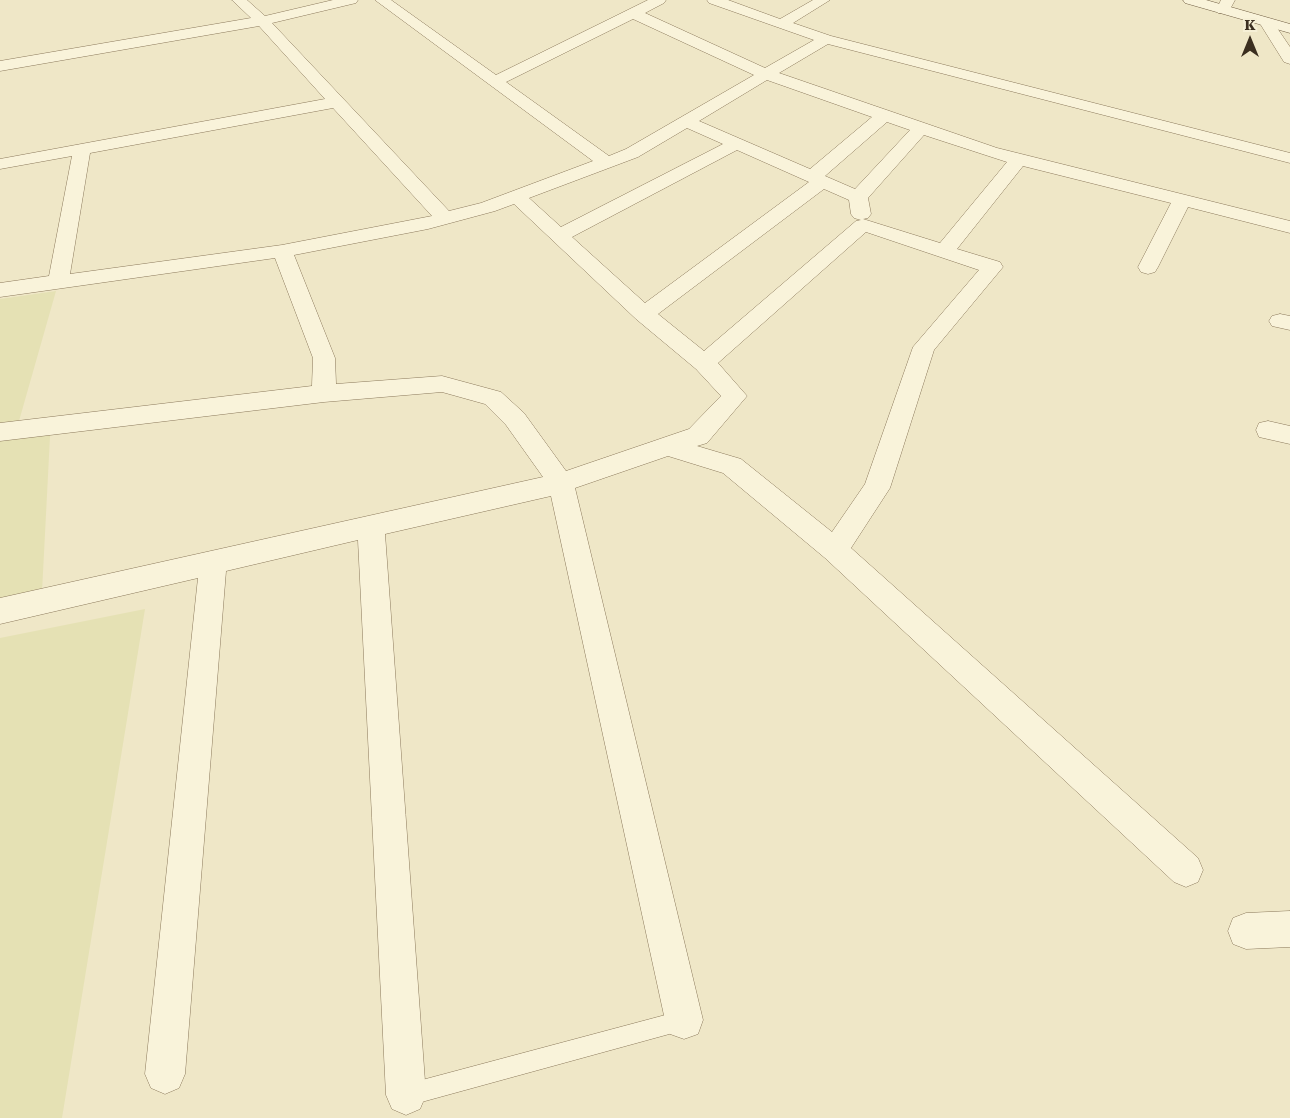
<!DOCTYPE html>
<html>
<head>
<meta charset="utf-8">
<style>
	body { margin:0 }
	#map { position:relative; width:1290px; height:1118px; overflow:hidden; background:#efe7c7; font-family:"Roboto Serif",serif }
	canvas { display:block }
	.north { position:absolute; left:1225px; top:15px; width:50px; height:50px; -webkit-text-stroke:4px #f6f0d6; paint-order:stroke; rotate:0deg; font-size:14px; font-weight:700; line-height:20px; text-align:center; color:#3b2f20 }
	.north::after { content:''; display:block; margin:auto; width:18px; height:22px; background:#3b2f20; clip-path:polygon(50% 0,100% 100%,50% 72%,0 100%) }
</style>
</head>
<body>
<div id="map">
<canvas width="1290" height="1118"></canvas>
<div class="north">K</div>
</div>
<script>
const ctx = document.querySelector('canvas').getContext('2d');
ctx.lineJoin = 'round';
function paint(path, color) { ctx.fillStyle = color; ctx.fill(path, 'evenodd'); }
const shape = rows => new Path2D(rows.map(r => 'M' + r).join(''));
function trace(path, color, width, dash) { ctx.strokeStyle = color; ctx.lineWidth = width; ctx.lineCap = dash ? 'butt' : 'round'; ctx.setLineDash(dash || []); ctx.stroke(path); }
const farmland = shape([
	[56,291,19,421,51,417,42,592,0,601,0,299],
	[145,609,62,1118,0,1118,0,638]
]);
const lane = shape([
	[684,1010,691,1013,694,1020,691,1027,684,1030,407,1106,399,1103,396,1095,399,1087,407,1084,684,1010]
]);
const street = shape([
	[232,0,247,0,265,16,333,0,358,0,356,3,272,23,449,211,481,203,593,161,375,0,391,0,496,75,648,0,666,0,664,3,645,13,765,68,814,40,709,3,707,0,728,0,780,19,813,0,830,0,793,23,831,36,1290,153,1290,163,828,44,779,73,997,148,1290,221,1290,233,1188,207,1158,267,1155,272,1148,274,1141,272,1138,267,1171,203,1023,166,957,249,1000,262,1003,267,934,350,890,488,851,548,1198,858,1203,870,1198,882,1186,887,1174,882,825,558,723,473,668,456,575,488,703,1020,698,1034,684,1039,670,1034,665,1020,551,496,385,534,426,1095,420,1109,406,1115,392,1109,386,1095,358,540,226,571,185,1074,179,1088,165,1094,151,1088,145,1074,198,578,0,624,0,598,543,477,506,425,485,404,442,392,324,402,0,441,0,423,312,386,313,358,275,258,0,297,0,283,49,276,72,156,0,169,0,159,325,99,259,26,0,71,0,61,251,18,232,0],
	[633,19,754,75,626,149,609,156,506,82,633,19],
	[767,80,872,117,810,169,699,121,767,80],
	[333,108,432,216,282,245,70,274,90,153,333,108],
	[887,122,910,130,855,189,825,176,887,122],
	[687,128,723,144,561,227,529,198,638,157,687,128],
	[924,135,1007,162,940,243,863,219,868,218,871,214,868,198,924,135],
	[737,150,809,182,645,303,572,237,737,150],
	[824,189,849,200,851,214,854,218,861,220,856,221,704,351,658,314,824,189],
	[514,204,636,319,696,369,721,396,689,429,566,471,524,413,501,392,442,376,336,384,335,358,294,255,428,229,495,211,514,204],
	[866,232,979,270,913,347,865,484,832,532,741,459,697,446,707,443,747,396,718,363,866,232],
	[1221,0,1235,0,1228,13,1218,13,1216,10,1221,0],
	[1266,18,1271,19,1290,47,1290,64,1284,62,1259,22,1261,19,1266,18],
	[1280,314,1290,316,1290,330,1272,326,1269,321,1272,316,1280,314],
	[1268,421,1290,426,1290,444,1259,437,1256,430,1259,423,1268,421],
	[1290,911,1290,947,1246,949,1233,944,1228,931,1233,918,1246,913,1290,911]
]);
const secondary = shape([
	[1183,0,1206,0,1290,24,1290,33,1185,3,1183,0]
]);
paint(farmland, '#e5e1b4');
trace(lane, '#8b795c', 1);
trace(street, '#8b795c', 1);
trace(secondary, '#6d5a3f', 1);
paint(lane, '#f9f3da');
paint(street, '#f9f3da');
paint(secondary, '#f9f3da');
</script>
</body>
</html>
